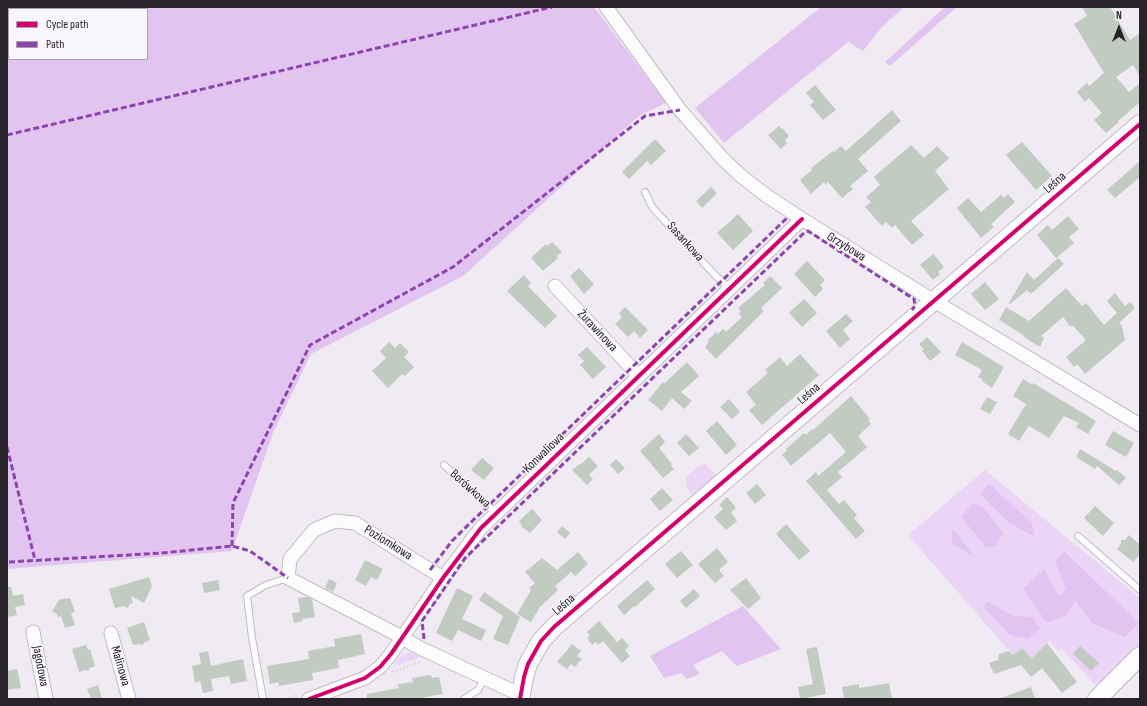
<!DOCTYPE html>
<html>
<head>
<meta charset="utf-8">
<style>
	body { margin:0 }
	#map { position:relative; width:1147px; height:706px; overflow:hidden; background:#f0eaf3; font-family:"Sofia Sans Condensed",sans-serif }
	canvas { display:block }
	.frame { position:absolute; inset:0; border:8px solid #272329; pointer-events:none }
	.legend { position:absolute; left:8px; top:8px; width:140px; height:52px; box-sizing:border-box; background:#faf6fd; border:1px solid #a6a2a8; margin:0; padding:5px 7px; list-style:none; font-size:12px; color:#272329 }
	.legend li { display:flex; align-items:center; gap:8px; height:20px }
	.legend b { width:20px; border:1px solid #a6a2a8 }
	.north { position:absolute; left:1099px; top:8px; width:40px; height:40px; -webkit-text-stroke:3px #faf6fd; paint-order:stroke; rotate:0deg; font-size:11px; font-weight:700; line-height:16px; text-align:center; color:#272329 }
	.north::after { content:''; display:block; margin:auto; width:14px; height:18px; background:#272329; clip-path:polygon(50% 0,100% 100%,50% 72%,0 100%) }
</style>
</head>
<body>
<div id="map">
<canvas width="1147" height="706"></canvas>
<div class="frame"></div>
<ul class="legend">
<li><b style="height:5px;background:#d6006c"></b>Cycle path</li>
<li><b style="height:5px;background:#8e44ad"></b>Path</li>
</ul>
<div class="north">N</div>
</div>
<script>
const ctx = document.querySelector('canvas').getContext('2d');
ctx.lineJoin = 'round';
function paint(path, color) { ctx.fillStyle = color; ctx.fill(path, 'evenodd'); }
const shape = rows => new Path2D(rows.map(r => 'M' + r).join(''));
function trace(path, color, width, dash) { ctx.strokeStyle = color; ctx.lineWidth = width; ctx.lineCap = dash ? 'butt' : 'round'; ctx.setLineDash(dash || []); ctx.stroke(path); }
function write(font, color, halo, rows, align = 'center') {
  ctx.font = font + ' "Sofia Sans Condensed",sans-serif'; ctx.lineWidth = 3; ctx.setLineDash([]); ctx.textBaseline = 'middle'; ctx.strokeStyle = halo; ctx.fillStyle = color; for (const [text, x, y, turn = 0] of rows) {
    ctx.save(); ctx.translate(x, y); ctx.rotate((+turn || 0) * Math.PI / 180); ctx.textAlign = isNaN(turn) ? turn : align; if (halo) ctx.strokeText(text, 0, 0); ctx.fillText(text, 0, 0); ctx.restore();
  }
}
const green = shape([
	[704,464,717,475,692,495,687,488,685,478,700,465],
	[985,470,1140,598,1140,644,1098,688,1062,649,1058,651,1050,641,1032,658,1022,648,1013,655,908,535],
	[410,652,421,657,399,665,395,663,402,655]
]);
const forest = shape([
	[7,7,594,7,666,103,639,116,463,276,311,354,273,433,232,551,7,569],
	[9,9,147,9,147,59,9,59],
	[821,7,904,7,882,27,863,51,848,42,724,143,695,108],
	[945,7,957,7,890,66,885,62],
	[989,484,1032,523,1035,537,1008,522,980,494],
	[973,503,983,507,1003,533,995,547,986,547,961,517],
	[952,528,974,556,952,544],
	[1064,551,1139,623,1125,637,1092,623,1075,600,1067,615,1047,623,1023,589,1044,569,1059,596,1066,589,1055,561],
	[987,601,1013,616,1033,617,1040,629,1028,639,1010,635,984,608],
	[743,606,781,649,737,666,722,651,693,665,700,674,687,679,681,673,664,678,650,656]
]);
const building = shape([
	[1082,7,1110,7,1130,40,1140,33,1140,76,1133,65,1116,77,1129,92,1140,83,1140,102,1118,121,1119,122,1106,133,1094,120,1102,113,1089,98,1085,102,1077,92,1087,83,1089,86,1104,73,1074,24,1087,16],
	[815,85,836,110,823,120,810,105,814,102,806,93],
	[892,110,901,121,858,159,868,171,850,186,853,189,842,198,828,182,826,185,824,182,811,194,800,180,812,170,811,168,833,151,834,152,841,146,846,151],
	[779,126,781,129,782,128,789,136,785,140,787,143,781,149,768,135],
	[655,139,666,151,651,165,647,161,629,179,622,172],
	[1022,142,1052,176,1036,190,1006,155],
	[911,145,924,158,937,146,949,158,935,171,949,189,911,221,924,235,912,245,895,225,892,228,886,222,882,226,865,207,871,202,866,197,880,185,874,177],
	[1140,161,1140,177,1115,198,1107,190],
	[711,187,717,193,702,208,696,201],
	[1008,194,1015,202,991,224,994,227,981,238,957,208,968,198,981,212,1001,195,1004,198],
	[738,214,753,231,733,250,717,233],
	[1068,216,1079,229,1069,237,1074,243,1056,258,1037,235,1048,225,1052,230],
	[552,242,562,252,557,256,558,258,543,271,531,258,546,244,547,246],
	[933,254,944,267,938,272,940,274,933,280,920,265],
	[1058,258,1064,264,1031,294,1027,290,1010,304,1009,303,1027,272,1034,280],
	[807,261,825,280,820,285,823,289,815,297,794,274],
	[579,268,594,284,584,294,570,276],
	[524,275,531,283,528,286,557,316,545,328,507,291],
	[770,276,782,288,761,308,764,311,716,359,705,347,709,342,708,340,716,332,718,334,723,329,726,332,742,317,739,314,741,311,738,308,765,285,763,283],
	[985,282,999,299,985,310,971,294],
	[1066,288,1082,306,1086,303,1104,325,1117,313,1107,301,1115,293,1125,306,1130,302,1135,308,1119,323,1122,326,1125,340,1085,374,1077,364,1074,367,1066,357,1086,340,1073,326,1070,326,1063,317,1041,336,1044,338,1040,347,1024,337,1025,336,999,320,1006,307,1029,321],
	[804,299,817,313,802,327,789,313],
	[625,307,648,330,640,338,634,331,628,337,615,324,622,317,619,313],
	[846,314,853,321,843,330,850,339,840,348,826,331],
	[927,337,941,352,930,361,922,351,924,349,919,344],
	[389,342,395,348,400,343,409,352,404,357,414,367,405,376,402,374,388,388,372,371,386,358,380,351],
	[962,342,1004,367,992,388,983,382,982,379,978,377,982,370,955,355],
	[587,347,606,367,593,379,580,365,584,361,578,355],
	[800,354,819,375,762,425,749,410,756,405,746,392,768,373,765,370,780,357,787,366],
	[687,362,699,376,681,392,692,401,684,409,672,398,662,411,648,400,663,382,665,383],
	[1023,379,1032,385,1033,383,1096,421,1088,434,1076,427,1079,423,1064,416,1049,438,1029,426,1019,441,1008,434,1026,404,1013,396],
	[851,396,870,419,868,420,871,424,858,436,867,447,838,472,842,477,827,490,839,504,844,500,857,515,854,518,865,531,856,539,806,481,816,472,818,476,846,452,830,433,791,466,782,455,787,450,786,449,804,433,806,435,812,429,813,430],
	[987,397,997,402,990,414,980,409],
	[729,399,740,412,732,419,720,407],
	[717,421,737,445,726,455,706,431],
	[1113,431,1134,443,1126,457,1105,445],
	[659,434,665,442,659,448,672,464,671,466,674,469,663,478,640,451],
	[686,434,699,448,689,456,677,443],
	[1080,449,1116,471,1117,470,1126,478,1119,485,1097,466,1095,469,1076,457],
	[589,457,598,466,589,475,593,479,587,485,572,470,579,464,580,465],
	[482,458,494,468,484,480,471,470],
	[616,459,625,468,618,474,610,465],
	[757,484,766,495,755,504,746,493],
	[662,488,673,500,660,511,650,499],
	[727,497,736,508,731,512,737,521,726,530,714,517,723,509,719,505],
	[1095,506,1114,523,1103,536,1084,518],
	[532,509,542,520,530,533,522,527,521,524,519,521],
	[786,524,810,551,799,560,776,534],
	[562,526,570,533,565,539,557,532],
	[1129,535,1140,545,1140,554,1133,562,1117,549,1121,544,1121,540,1125,540],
	[717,548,728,562,719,570,724,576,715,583,698,564],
	[681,551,693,565,677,578,665,564],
	[578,552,588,564,575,576,571,572,555,586,558,590,540,607,531,622,517,614,531,590,529,588,535,583,525,572,542,558,557,570],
	[365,560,383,569,377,580,371,577,366,586,355,580],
	[149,577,152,586,144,603,131,596,133,603,130,604,128,608,124,606,115,608,109,589],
	[746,578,761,598,748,609,730,590],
	[329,579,337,583,333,592,325,588],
	[218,580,220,590,204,593,202,583],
	[647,580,655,589,635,607,634,606,624,615,617,606],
	[7,587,11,587,13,596,23,594,25,605,15,607,17,615,7,617],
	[457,588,473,596,462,619,486,630,481,641,458,630,452,641,436,633],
	[694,589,700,596,686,608,680,601],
	[484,592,520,617,508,645,493,639,503,616,479,600],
	[307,597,312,599,315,617,302,619,302,621,294,623,292,613,300,612,298,598],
	[65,598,66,599,70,598,75,612,71,613,75,625,65,628,61,616,58,617,56,613,52,612,59,600],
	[599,621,617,642,622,638,629,646,625,650,630,656,622,663,603,641,598,645,596,642,592,645,587,638,590,636,587,632],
	[144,622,150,640,145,642,142,645,139,644,133,645,127,628],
	[361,634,365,654,338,660,339,668,312,673,313,680,279,686,278,682,270,684,267,666,309,659,308,651,335,646,334,639],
	[1047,643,1077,682,1062,693,1042,668,1031,677,1021,665,994,674,989,663,998,660,999,654,1009,651,1013,655,1022,648,1032,658],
	[572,644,581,651,577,656,582,659,575,667,571,664,567,669,557,662],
	[86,645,88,650,90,649,95,666,90,668,88,671,85,670,79,672,72,649],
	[1080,646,1099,663,1091,671,1073,654],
	[817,647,826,694,800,699,798,687,813,684,806,649],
	[208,651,211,666,243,659,247,681,231,684,229,676,211,679,213,691,203,693,200,681,195,683,192,666,201,664,199,653],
	[17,669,21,688,7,690,7,671],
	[431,675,432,678,439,677,443,694,415,699,367,699,367,694,399,688,398,684,413,682,412,678],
	[889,683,892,699,844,699,842,687,859,684,859,688],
	[98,685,102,699,91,699,87,689],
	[1031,687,1035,699,1001,699,1001,698]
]);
const path = shape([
	[392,672,420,662],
	[287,699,298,695]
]);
const lane = shape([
	[645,192,652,207,713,273,730,289],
	[444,465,496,513],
	[1078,536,1140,590],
	[263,699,252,638,247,596,266,585,288,578],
	[464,699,478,690,484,679]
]);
const street = shape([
	[606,7,680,110,722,158,741,176,767,196,802,219,921,293,1140,425],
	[555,286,639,376],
	[443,578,355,523,335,521,314,530,290,559,288,578,394,633,420,648,521,695],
	[33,632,46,699],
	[111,633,129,699],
	[309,699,365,678,380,667,391,654,443,578,481,528,802,219]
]);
const secondary = shape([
	[520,699,524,677,528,664,541,641,554,627,1140,124],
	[1097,699,1140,656]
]);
const quiet = shape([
	[7,135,552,7],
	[7,447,35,560],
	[232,546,233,503,310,345,453,267,645,116,680,110],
	[9,562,162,553,232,546,250,551,288,578],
	[430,570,452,541,462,531,787,218],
	[424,639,422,621,465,558,804,233,808,231,914,299,915,306,912,310]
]);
const cycleway = shape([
	[309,699,365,678,380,667,391,654,443,578,481,528,802,219],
	[520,699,524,677,528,664,541,641,554,627,1140,124]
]);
const streetNames = [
	["Leśna",1055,183,-41],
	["Sasankowa",685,242,48],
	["Grzybowa",846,247,32],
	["Żurawinowa",597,331,47],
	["Leśna",809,394,-41],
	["Konwaliowa",544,453,-44],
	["Borówkowa",470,489,42],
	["Poziomkowa",388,543,32],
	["Leśna",564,605,-41],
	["Jagodowa",40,666,79],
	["Malinowa",120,666,74]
];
paint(green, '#ead5f7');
paint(forest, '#e1c5f0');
paint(building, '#c2cbc1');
trace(lane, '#c1bcc3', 8);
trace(street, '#c1bcc3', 15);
trace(secondary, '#c1bcc3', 20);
trace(path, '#d9d7da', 2, [2, 2]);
trace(lane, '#fdfcfd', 6);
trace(street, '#fdfcfd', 13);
trace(secondary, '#fdfcfd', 18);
trace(quiet, '#8e44ad', 3, [6, 3]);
trace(cycleway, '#d6006c', 4);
write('13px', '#272329', '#faf6fd', streetNames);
</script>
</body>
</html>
